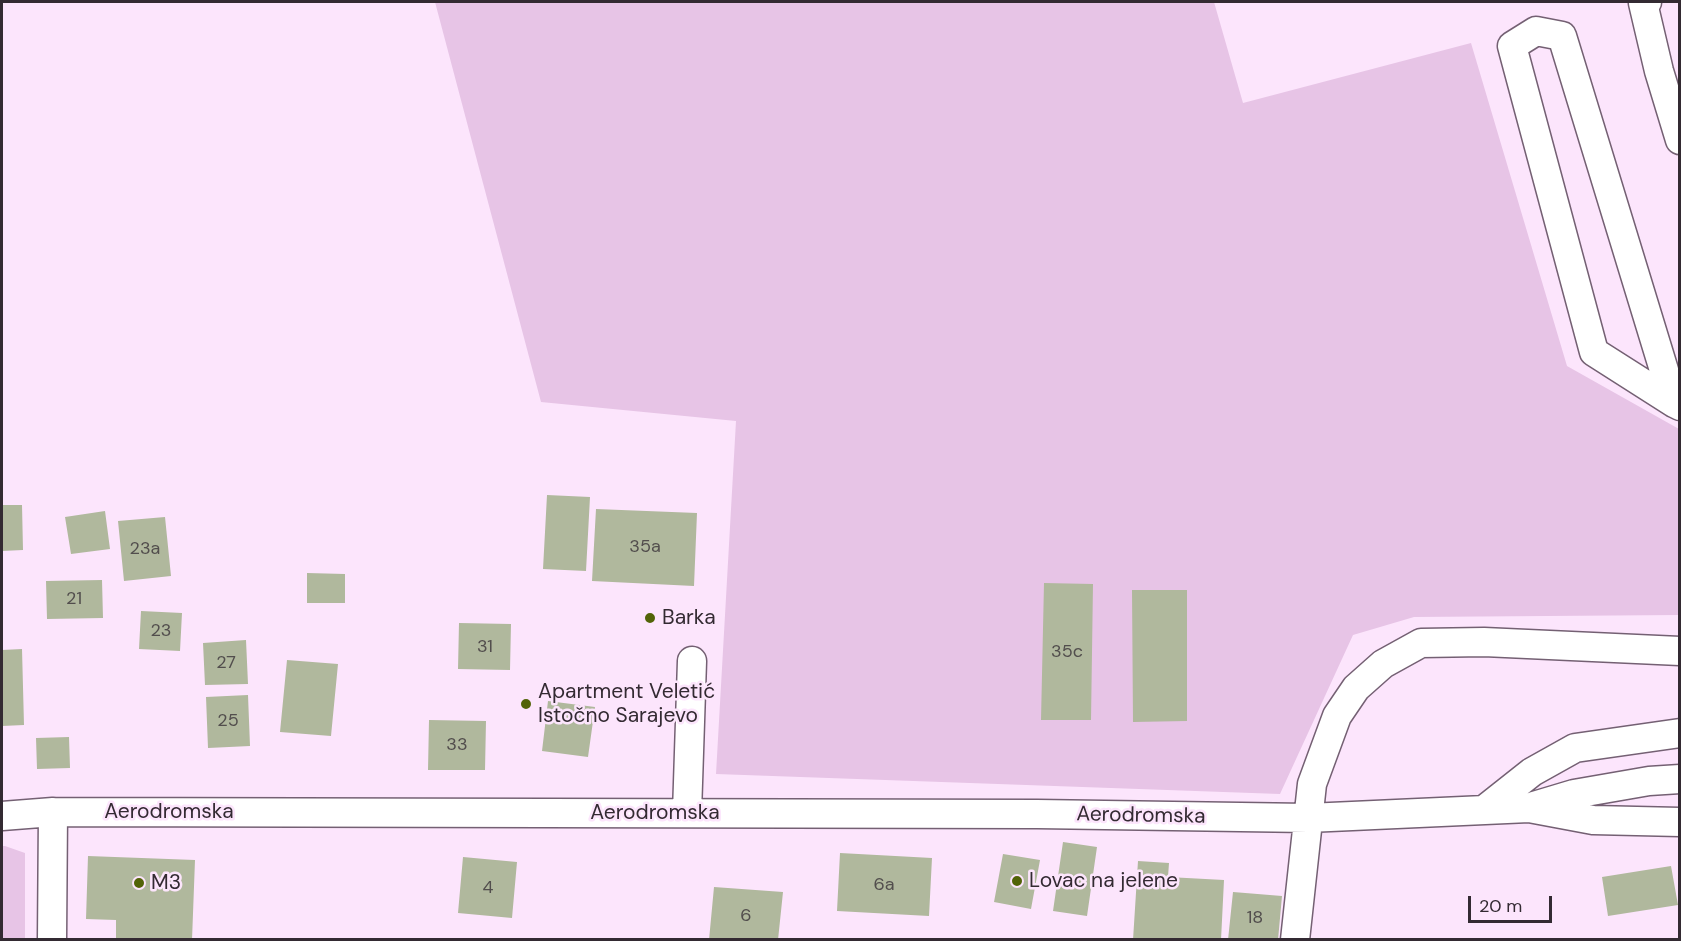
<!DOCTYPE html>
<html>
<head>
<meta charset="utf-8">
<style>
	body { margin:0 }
	#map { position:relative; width:1681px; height:941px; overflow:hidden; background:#fce5fc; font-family:"DM Sans",sans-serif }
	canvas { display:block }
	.frame { position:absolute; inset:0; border:3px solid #332a32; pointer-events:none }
	.scale { position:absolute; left:1468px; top:896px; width:84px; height:27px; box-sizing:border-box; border:3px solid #332a32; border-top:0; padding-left:8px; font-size:18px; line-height:21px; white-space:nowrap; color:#332a32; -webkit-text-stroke:4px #fce5fc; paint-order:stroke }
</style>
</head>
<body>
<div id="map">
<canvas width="1681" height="941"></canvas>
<div class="frame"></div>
<div class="scale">20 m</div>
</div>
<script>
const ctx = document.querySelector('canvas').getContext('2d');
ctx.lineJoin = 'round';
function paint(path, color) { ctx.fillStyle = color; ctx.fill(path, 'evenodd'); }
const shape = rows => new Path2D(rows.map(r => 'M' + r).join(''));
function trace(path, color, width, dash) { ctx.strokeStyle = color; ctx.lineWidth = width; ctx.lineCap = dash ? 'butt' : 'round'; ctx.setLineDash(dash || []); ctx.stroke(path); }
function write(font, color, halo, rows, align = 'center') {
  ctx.font = font + ' "DM Sans",sans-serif'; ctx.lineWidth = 5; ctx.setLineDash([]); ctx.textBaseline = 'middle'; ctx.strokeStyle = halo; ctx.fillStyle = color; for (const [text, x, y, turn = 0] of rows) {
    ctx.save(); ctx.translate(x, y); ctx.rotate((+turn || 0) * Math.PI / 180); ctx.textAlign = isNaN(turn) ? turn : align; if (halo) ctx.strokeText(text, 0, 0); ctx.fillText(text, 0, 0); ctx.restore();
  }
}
const green = shape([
	[435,2,1214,2,1243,103,1471,43,1567,366,1679,429,1679,615,1414,617,1353,635,1280,794,716,774,736,421,541,402],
	[2,846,5,846,25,853,25,939,2,939]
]);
const building = shape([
	[547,495,590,497,586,571,543,569],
	[2,505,22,505,23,550,2,551],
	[596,509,697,513,694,586,592,581],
	[105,511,110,549,71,554,65,517],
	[165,517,171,576,124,581,118,521],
	[307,573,345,574,345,603,307,603],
	[102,580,103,618,47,619,46,581],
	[1044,583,1093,584,1091,720,1041,720],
	[1132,590,1187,590,1187,721,1133,722],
	[141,611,182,613,180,651,139,649],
	[459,623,511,624,510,670,458,669],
	[246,640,248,684,205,685,203,643],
	[22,649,24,725,2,726,2,650],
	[287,660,338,664,331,736,280,732],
	[248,695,250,746,208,748,206,697],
	[548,701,595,707,588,757,542,751],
	[429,720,486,721,485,770,428,770],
	[69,737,70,768,37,769,36,738],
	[1063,842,1097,847,1087,916,1053,911],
	[840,853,932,858,929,916,837,911],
	[1003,854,1040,860,1031,909,994,902],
	[88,856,195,860,192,940,116,940,116,920,86,919],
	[463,857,517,862,512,918,458,913],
	[1138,861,1169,863,1168,877,1224,880,1221,940,1133,940],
	[1671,866,1678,905,1608,916,1602,877],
	[714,887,783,892,778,940,709,940],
	[1233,892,1282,896,1278,940,1228,940]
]);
const minor = shape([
	[1647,2,1643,3,1659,71,1680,140],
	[1674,403,1562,36,1536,31,1512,46,1594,352,1674,403,1680,406],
	[1534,806,1574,794,1649,781,1680,779],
	[1484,810,1532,772,1575,748,1680,733],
	[687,813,692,661],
	[2,816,53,812,1037,814,1308,818,1529,808,1593,820,1680,822],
	[52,940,53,812],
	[1295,940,1312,784,1337,716,1356,688,1383,664,1421,643,1484,642,1680,651]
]);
const markers = [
	[650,618,6,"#526308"],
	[526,704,6,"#526308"],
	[1017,881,6,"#526308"],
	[139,883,6,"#526308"]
];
const numberNames = [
	["35a",645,547],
	["23a",145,549],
	["21",74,599],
	["23",161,631],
	["31",485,647],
	["35c",1067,652],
	["27",226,663],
	["25",228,721],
	["33",457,745],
	["6a",884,885],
	["4",488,888],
	["6",746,916],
	["18",1255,918]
];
const poiNames = [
	["Barka",662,618],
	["Apartment Veletić",538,692],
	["Istočno Sarajevo",538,716],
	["Lovac na jelene",1029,881],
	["M3",151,883]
];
const streetNames = [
	["Aerodromska",169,812],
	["Aerodromska",655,813],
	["Aerodromska",1141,816,1]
];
paint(green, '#e7c4e6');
paint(building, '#b0b89d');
trace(minor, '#746073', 31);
trace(minor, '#fff', 28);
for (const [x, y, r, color] of markers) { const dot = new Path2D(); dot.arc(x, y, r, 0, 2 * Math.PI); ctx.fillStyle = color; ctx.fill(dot); trace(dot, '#fce5fc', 2); }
write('18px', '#524e4d', null, numberNames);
write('21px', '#332a32', '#fce5fc', poiNames, 'left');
write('21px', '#332a32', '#fce5fc', streetNames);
</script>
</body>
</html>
